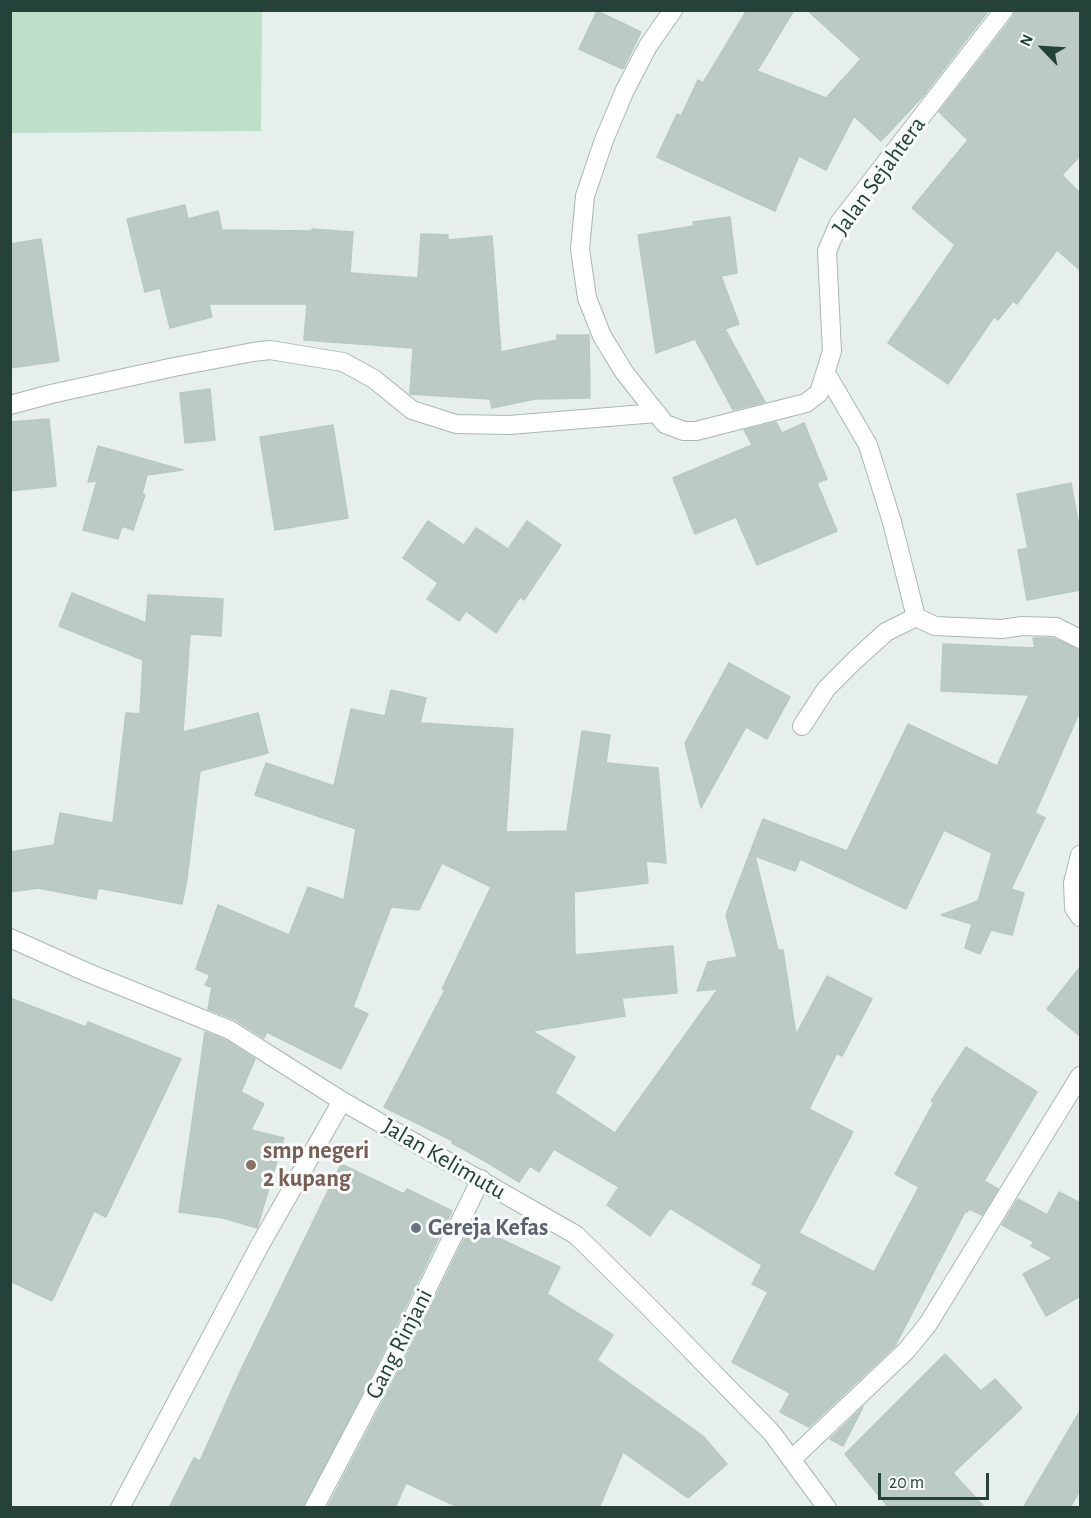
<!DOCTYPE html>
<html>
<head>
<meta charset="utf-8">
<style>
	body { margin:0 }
	#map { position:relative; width:1091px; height:1518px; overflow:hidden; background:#e6efeb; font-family:"Alegreya Sans",sans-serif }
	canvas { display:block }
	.frame { position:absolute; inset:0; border:12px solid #24423a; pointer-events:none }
	.north { position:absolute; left:1013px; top:18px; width:60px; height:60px; -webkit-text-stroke:4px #f7fbf9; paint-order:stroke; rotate:295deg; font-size:16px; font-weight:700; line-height:24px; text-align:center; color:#24423a }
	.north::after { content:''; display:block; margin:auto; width:21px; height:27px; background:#24423a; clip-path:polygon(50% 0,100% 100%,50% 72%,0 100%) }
	.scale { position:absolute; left:878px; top:1473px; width:111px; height:27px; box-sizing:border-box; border:3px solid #24423a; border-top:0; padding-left:8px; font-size:18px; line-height:21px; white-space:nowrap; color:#24423a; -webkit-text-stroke:4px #f7fbf9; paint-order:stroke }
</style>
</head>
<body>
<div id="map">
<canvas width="1091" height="1518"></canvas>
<div class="frame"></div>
<div class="north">N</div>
<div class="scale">20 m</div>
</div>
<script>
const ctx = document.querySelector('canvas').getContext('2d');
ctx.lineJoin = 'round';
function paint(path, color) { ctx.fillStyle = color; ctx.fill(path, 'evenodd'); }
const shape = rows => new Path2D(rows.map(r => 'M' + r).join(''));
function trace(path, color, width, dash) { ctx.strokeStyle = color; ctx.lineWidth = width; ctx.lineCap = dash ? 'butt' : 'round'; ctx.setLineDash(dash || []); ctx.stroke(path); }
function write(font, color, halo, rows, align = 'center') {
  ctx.font = font + ' "Alegreya Sans",sans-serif'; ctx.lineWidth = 6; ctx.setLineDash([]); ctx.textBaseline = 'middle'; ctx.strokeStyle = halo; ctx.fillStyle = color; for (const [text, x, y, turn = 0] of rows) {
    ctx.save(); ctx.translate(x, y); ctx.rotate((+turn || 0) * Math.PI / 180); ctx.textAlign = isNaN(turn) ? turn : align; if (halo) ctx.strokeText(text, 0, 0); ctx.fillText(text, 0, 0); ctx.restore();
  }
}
const green = shape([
	[10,11,262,11,261,131,11,133]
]);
const building = shape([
	[747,10,794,10,757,71,826,98,861,59,807,10,989,10,923,96,881,141,854,116,826,170,799,156,775,211,657,157,677,114,681,116,698,80,703,83,747,10],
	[1015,10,1080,10,1080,156,1062,175,1080,193,1080,270,1057,250,1017,304,1013,301,998,320,994,317,948,384,888,343,955,245,912,208,968,140,939,112,1013,17,1015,10],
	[597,11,641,32,623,69,579,49,597,11],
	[185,205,188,219,218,211,222,230,312,231,312,229,353,232,350,273,418,278,421,234,448,235,448,240,492,236,501,352,557,340,557,335,589,335,590,398,535,399,492,408,490,399,410,394,413,348,304,340,307,304,209,304,212,317,170,328,160,288,145,292,127,219,185,205],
	[730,217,737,273,721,276,739,324,725,329,765,402,733,410,695,339,656,353,638,235,694,226,693,222,730,217],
	[41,239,59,361,10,368,10,244,41,239],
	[210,389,215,440,185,443,180,393,210,389],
	[49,419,56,486,10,491,10,422,49,419],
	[776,422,782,433,804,423,827,479,817,483,837,531,757,565,736,517,695,534,673,478,752,445,744,430,776,422],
	[333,425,348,518,275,530,260,437,333,425],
	[98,446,183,470,147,475,142,494,145,495,133,530,122,526,118,539,83,530,97,481,88,482,98,446],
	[1071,483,1080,533,1080,590,1027,600,1018,550,1028,548,1017,494,1071,483],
	[428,521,464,545,476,528,508,549,527,521,561,545,524,600,520,597,496,633,466,611,459,621,427,599,438,583,403,558,428,521],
	[72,593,146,623,148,595,223,599,221,636,190,634,183,732,258,713,268,753,200,771,187,879,182,904,98,888,96,899,38,888,10,892,10,852,54,845,60,813,113,823,126,713,140,714,143,660,59,626,72,593],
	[1033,638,1053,638,1080,650,1080,711,1035,813,1045,818,1011,889,1024,893,1012,935,991,930,980,954,965,948,972,924,941,915,978,901,992,853,944,830,906,909,800,859,795,871,755,856,778,950,783,950,796,1035,827,976,872,999,842,1056,837,1053,809,1109,853,1132,799,1233,874,1272,919,1187,895,1174,934,1102,931,1101,966,1047,1037,1092,984,1181,998,1189,982,1215,969,1209,967,1212,965,1212,895,1346,809,1427,780,1412,790,1393,732,1362,768,1292,752,1284,762,1265,670,1208,650,1236,607,1205,619,1187,554,1149,539,1172,530,1166,519,1182,485,1161,452,1143,453,1141,384,1107,445,990,442,989,491,887,442,863,419,910,391,907,353,1007,368,1014,341,1069,267,1032,264,1038,236,1020,208,1009,212,987,205,985,210,975,196,969,218,905,289,935,308,887,344,900,356,829,255,795,266,763,334,786,351,709,385,716,391,690,426,698,420,723,513,729,506,832,567,831,582,731,610,735,606,763,658,768,666,863,646,861,648,883,574,892,575,955,673,946,677,993,622,998,625,1016,532,1031,575,1057,555,1093,615,1133,718,989,697,991,708,962,737,957,726,915,763,819,847,851,908,724,997,766,1029,695,941,691,943,644,1035,648,1033,638],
	[729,663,790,697,767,739,746,727,701,808,685,743,729,663],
	[1080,967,1080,1036,1047,1009,1080,967],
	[10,998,86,1027,88,1022,181,1059,106,1217,94,1211,52,1301,10,1281,10,998],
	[205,1032,225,1040,255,1059,241,1092,264,1104,251,1130,284,1138,257,1228,223,1218,179,1212,205,1032],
	[341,1164,404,1194,407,1189,452,1211,382,1355,303,1508,169,1508,194,1458,200,1461,238,1376,341,1164],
	[1059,1192,1080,1203,1080,1296,1046,1316,1023,1274,1053,1258,1031,1246,1034,1242,1002,1225,1018,1199,1047,1215,1059,1192],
	[471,1225,560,1267,547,1294,613,1335,597,1360,703,1436,727,1464,688,1498,623,1452,599,1508,460,1508,406,1483,395,1508,327,1508,402,1365,471,1225],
	[945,1354,981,1391,995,1379,1022,1408,953,1473,985,1508,889,1508,845,1454,945,1354],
	[863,1407,843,1446,830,1439,863,1407],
	[1080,1411,1080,1490,1070,1508,1023,1508,1080,1411]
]);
const minor = shape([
	[673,10,648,46,625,90,604,140,585,196,580,249,587,298,602,336,624,372,665,424,684,431,696,431,806,403,819,393,832,351,827,251,839,223,1004,10],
	[826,373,868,445,892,522,916,617,935,626,1002,629,1022,626,1056,627,1080,639],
	[10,405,51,394,174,367,253,352,270,350,343,362,374,379,412,410,456,424,509,425,657,413],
	[802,726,826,689,855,660,886,632,916,617],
	[1080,855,1073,883,1074,908,1080,917],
	[792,1459,906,1351,928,1324,1080,1076],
	[120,1508,260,1245,342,1101],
	[314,1508,392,1360,481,1179]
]);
const tertiary = shape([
	[10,938,86,972,230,1030,342,1101,576,1235,648,1306,772,1433,827,1508]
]);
const markers = [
	[251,1165,6,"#8d6e63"],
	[416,1228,6,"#6b7280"]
];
const streetNames = [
	["Jalan Sejahtera",879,176,-54],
	["Jalan Kelimutu",444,1159,30],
	["Gang Rinjani",399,1344,-63]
];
const educationNames = [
	["smp negeri",263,1151],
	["2 kupang",263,1179]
];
const worshipNames = [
	["Gereja Kefas",428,1228]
];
paint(green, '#bfe0c8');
paint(building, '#bbcac4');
trace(building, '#b8c9c2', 1.5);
trace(minor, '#a8b8b2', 20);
trace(tertiary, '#a8b8b2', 20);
trace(minor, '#fff', 18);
trace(tertiary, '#fff', 18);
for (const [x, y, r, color] of markers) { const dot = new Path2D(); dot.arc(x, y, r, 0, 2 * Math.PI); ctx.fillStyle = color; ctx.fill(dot); trace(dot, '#f7fbf9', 2); }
write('24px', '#24423a', '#f7fbf9', streetNames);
write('bold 24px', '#785e54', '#f7fbf9', educationNames, 'left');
write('bold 24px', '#5b616d', '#f7fbf9', worshipNames, 'left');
</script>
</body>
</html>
